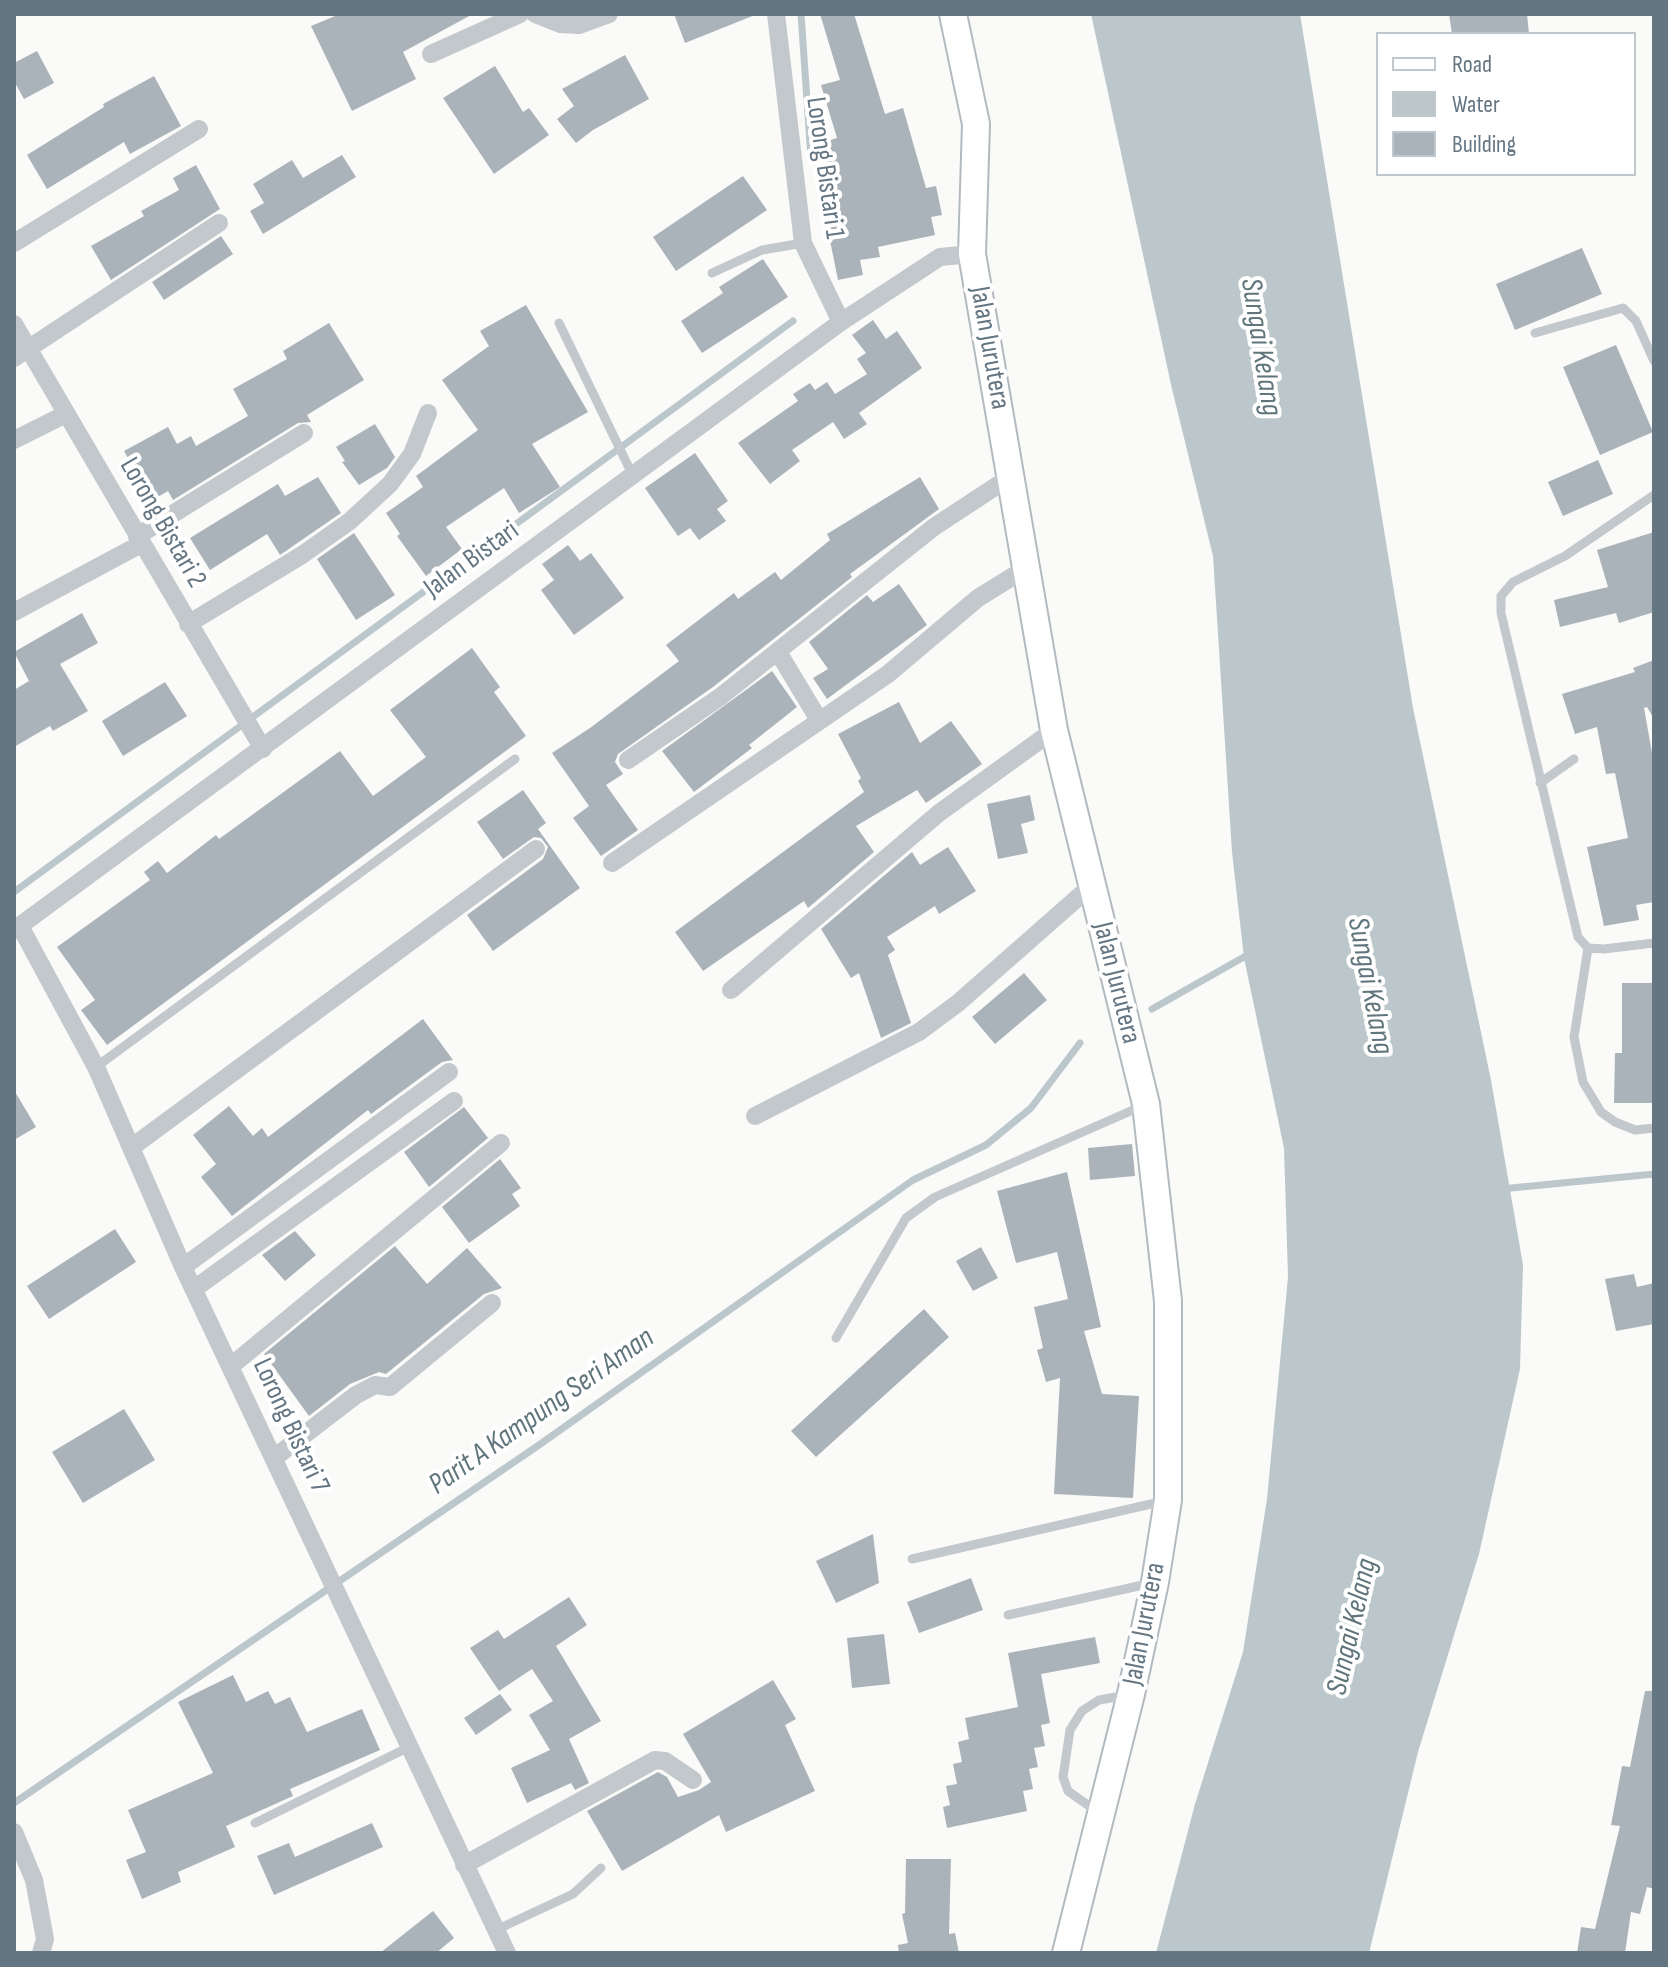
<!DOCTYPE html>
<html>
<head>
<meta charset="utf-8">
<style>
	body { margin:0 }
	#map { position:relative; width:1668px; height:1967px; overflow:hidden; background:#fafaf8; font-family:"Sofia Sans Condensed",sans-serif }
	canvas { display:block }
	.frame { position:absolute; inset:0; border:16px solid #657683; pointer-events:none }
	.legend { position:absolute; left:1376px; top:32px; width:260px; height:144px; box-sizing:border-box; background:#fff; border:2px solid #c1c8cd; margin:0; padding:10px 14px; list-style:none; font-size:24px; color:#657683 }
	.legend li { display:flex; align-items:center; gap:16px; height:40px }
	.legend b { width:40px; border:2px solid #c1c8cd }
</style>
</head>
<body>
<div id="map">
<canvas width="1668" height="1967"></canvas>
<div class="frame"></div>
<ul class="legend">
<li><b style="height:10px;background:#fff"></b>Road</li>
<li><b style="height:22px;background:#bbc7cb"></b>Water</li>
<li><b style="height:22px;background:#aab3b9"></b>Building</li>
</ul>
</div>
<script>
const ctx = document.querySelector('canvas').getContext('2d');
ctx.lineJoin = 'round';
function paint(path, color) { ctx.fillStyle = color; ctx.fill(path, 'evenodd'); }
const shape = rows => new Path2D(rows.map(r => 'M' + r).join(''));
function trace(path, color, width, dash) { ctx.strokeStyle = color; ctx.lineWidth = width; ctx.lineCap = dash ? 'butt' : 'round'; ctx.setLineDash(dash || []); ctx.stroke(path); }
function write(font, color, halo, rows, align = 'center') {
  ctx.font = font + ' "Sofia Sans Condensed",sans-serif'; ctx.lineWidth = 8; ctx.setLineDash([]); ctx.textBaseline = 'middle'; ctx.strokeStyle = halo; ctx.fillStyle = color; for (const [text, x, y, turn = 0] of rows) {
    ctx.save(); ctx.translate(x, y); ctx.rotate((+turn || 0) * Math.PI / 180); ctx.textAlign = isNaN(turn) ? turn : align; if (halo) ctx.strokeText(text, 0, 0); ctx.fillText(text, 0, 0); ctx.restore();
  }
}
const water = shape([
	[1091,14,1300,14,1413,708,1491,1080,1523,1265,1520,1369,1479,1554,1418,1752,1369,1953,1156,1953,1195,1804,1243,1652,1267,1499,1288,1277,1284,1148,1244,958,1232,852,1213,556,1172,389]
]);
const stream = shape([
	[801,14,811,158],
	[14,892,793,321],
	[1152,1009,1251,953],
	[1501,1189,1654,1174],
	[14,1803,539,1445,913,1180,986,1145,1031,1108,1080,1043]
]);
const building = shape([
	[340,14,473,14,403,52,416,79,352,111,311,26],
	[674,14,755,14,755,15,685,43],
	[820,14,854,14,885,114,903,108,926,188,936,186,942,215,931,217,935,235,878,247,880,257,860,260,863,275,838,280,821,196,835,193,820,143,837,138,821,85,840,80],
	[1449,14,1527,14,1529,34,1452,34],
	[37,51,54,83,24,99,14,81,14,63],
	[625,55,649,99,593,130,576,143,557,119,574,106,562,89],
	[495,66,523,112,529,108,549,135,494,174,443,98],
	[154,76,181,126,130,154,124,142,47,189,27,155,104,107,103,104],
	[342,155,356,177,263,234,250,211,264,203,253,184,292,160,303,178],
	[196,165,220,209,111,280,91,246,144,216,141,211,179,190,173,178],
	[743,176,767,210,676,271,653,237],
	[221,236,233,254,164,300,152,282],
	[1582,248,1602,294,1515,330,1496,284],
	[763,259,788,297,702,353,681,321,723,293,719,287],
	[526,305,588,412,532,444,560,487,519,513,504,488,446,527,462,549,426,576,397,536,400,534,386,513,423,487,416,476,478,430,442,380,489,346,480,331],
	[873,320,886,339,897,331,922,368,859,413,867,424,844,439,833,422,792,450,800,461,770,484,738,443,798,401,793,394,810,383,815,390,827,382,835,394,867,374,857,359,866,353,852,335],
	[329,323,364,380,307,415,311,422,298,423,173,500,168,491,151,501,124,451,168,427,177,444,191,436,196,446,248,416,233,389,287,359,283,351],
	[1616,345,1653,432,1600,455,1563,367],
	[375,424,395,457,387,468,359,485,342,462,345,461,336,447],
	[695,453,728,501,717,509,726,521,699,540,690,528,678,536,645,488],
	[1598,460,1613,494,1563,516,1548,482],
	[318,477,341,513,280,555,267,534,210,570,190,538,278,484,285,496],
	[920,477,939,509,850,574,852,577,713,687,618,754,615,762,623,774,606,785,638,830,601,856,573,818,589,806,552,753,590,728,679,661,666,645,734,593,738,599,775,572,781,580,830,540,827,534],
	[1654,532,1654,612,1619,623,1616,613,1560,627,1554,600,1608,587,1597,550],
	[354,533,395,595,356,620,317,559],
	[568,545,580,561,591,553,624,598,574,635,541,590,554,580,542,564],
	[899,584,927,625,827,699,813,678,828,669,809,642,867,595,873,602],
	[82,613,98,643,60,664,88,711,53,731,50,726,14,747,14,690,29,681,14,652],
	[472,648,500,687,494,692,526,736,107,1045,81,1010,95,1000,57,947,150,880,144,872,158,861,167,873,216,835,219,839,340,751,373,796,426,757,390,710],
	[1654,660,1654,719,1647,707,1644,708,1654,764,1654,902,1636,905,1639,920,1604,926,1587,847,1628,838,1615,773,1606,774,1597,727,1575,734,1562,694,1635,672,1633,668],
	[772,671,797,707,749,745,752,748,694,792,662,751],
	[165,682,187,716,123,756,102,721],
	[899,702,920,743,951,721,982,764,926,803,917,790,856,826,874,852,808,908,804,901,703,971,675,932,864,792,858,781,861,778,838,734],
	[523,790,546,823,538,829,580,888,493,951,467,915,543,859,548,847,541,838,534,837,503,859,477,822],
	[1030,795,1035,820,1021,824,1028,853,998,859,987,804],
	[948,847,976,891,939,914,935,906,887,937,895,950,888,955,911,1023,881,1038,859,973,851,978,821,929,912,852,920,865],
	[1024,973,1047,1000,995,1044,972,1017],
	[1622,983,1654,983,1654,1103,1614,1103,1615,1053,1622,1053],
	[423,1019,453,1060,442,1062,371,1114,368,1110,232,1216,201,1177,216,1164,193,1135,229,1106,253,1136,262,1128,268,1137],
	[14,1090,36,1127,14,1140],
	[464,1107,488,1138,429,1187,404,1152],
	[1132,1144,1135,1176,1090,1180,1088,1148],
	[500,1159,521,1188,512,1194,520,1206,469,1243,442,1207],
	[1067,1172,1101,1327,1084,1331,1102,1394,1139,1396,1133,1498,1054,1494,1060,1378,1046,1382,1037,1350,1043,1348,1034,1307,1068,1299,1057,1252,1016,1263,997,1191],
	[115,1229,136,1262,49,1319,27,1286],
	[295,1231,316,1255,285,1281,262,1255],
	[395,1246,427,1284,467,1248,502,1288,484,1294,386,1374,379,1372,350,1384,309,1416,264,1354],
	[981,1247,998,1278,973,1291,956,1261],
	[1634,1274,1637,1287,1654,1283,1654,1324,1616,1331,1605,1279],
	[924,1309,949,1337,816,1457,791,1431],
	[124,1409,155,1460,83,1503,52,1452],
	[873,1534,879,1583,836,1603,816,1561],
	[971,1578,983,1610,919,1633,907,1602],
	[569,1597,587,1625,556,1646,601,1721,569,1739,589,1783,575,1790,571,1783,527,1803,511,1768,550,1750,529,1715,553,1701,532,1669,499,1691,470,1648,498,1630,504,1639],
	[884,1634,890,1684,852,1688,847,1638],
	[1095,1637,1100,1663,1041,1674,1050,1723,1041,1725,1045,1746,1034,1748,1038,1767,1029,1769,1033,1789,1023,1791,1027,1811,947,1828,943,1807,950,1805,946,1786,957,1784,953,1764,962,1762,958,1742,969,1739,965,1718,1018,1707,1008,1653],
	[233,1675,246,1702,268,1691,275,1704,290,1697,307,1732,362,1709,380,1750,290,1789,293,1796,226,1826,235,1847,178,1872,181,1882,142,1899,126,1860,146,1852,128,1810,213,1773,178,1702],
	[773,1680,796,1719,785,1725,815,1791,726,1832,719,1815,622,1871,587,1811,658,1772,667,1777,678,1797,699,1790,711,1782,683,1734],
	[1645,1691,1654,1691,1654,1889,1647,1887,1640,1914,1631,1912,1625,1953,1577,1953,1581,1927,1595,1929,1620,1826,1611,1825,1622,1766,1630,1767],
	[500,1694,512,1710,476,1735,464,1718],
	[372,1823,383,1847,274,1895,257,1856,289,1843,295,1857],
	[906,1859,951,1859,949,1934,955,1933,959,1953,899,1953,898,1945,908,1943,902,1914,905,1913],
	[433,1911,454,1938,436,1953,380,1953]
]);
const lane = shape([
	[712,273,762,250,803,243],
	[559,323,633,476],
	[1535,333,1623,308,1636,321,1654,361],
	[1654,495,1565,556,1513,582,1501,596,1501,613,1578,937,1588,948,1604,949,1654,943],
	[1540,783,1574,759],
	[1588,948,1574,1037,1583,1082,1601,1112,1615,1122,1635,1130,1654,1128],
	[96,1067,515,759],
	[836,1338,906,1218,935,1197,1142,1106],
	[912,1559,1164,1501],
	[1008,1615,1152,1583],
	[1099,1813,1068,1791,1063,1777,1070,1730,1082,1711,1099,1700,1128,1695],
	[255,1823,409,1747],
	[496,1930,573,1894,601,1868]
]);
const street = shape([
	[535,14,560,24,579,25,609,14],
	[776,14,803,243,841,322],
	[431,54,520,14],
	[14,243,199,129],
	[14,324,263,749],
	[14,358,219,223],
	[14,440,66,414],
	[137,536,304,433],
	[14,612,141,544],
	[188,624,302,555,350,521,390,484,412,454,428,413],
	[778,652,819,720],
	[628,760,720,697,934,527,1013,475],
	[612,863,888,674,978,598,1028,567],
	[20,926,96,1067,183,1267,507,1953],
	[14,930,841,322,940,257,972,254],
	[731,990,939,813,1054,730],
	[755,1116,919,1032,958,1003,1091,886],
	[132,1147,536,849],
	[183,1267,449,1072],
	[194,1289,454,1101],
	[231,1366,501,1143],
	[274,1458,356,1395,375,1385,390,1387,492,1303],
	[14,1832,34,1880,45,1939,41,1953],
	[464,1865,655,1760,665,1761,693,1780]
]);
const secondary = shape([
	[953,14,976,124,972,254,1054,730,1146,1104,1168,1301,1168,1500,1155,1582,1131,1694,1066,1953]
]);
const streetNames = [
	["Lorong Bistari 1",824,168,82],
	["Jalan Jurutera",989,348,80],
	["Lorong Bistari 2",162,523,60],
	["Jalan Bistari",472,560,-36],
	["Jalan Jurutera",1116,983,76],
	["Lorong Bistari 7",290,1426,65],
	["Jalan Jurutera",1145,1624,-79]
];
const waterNames = [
	["Sungai Kelang",1260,347,81],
	["Sungai Kelang",1369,986,79],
	["Parit A Kampung Seri Aman",542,1412,-35],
	["Sungai Kelang",1353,1627,-77]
];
paint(water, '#bbc7cb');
trace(stream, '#bbc7cb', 7);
paint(building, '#aab3b9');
trace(secondary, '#b3babf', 30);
trace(lane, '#c3c8cc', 9);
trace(street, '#c3c8cc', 18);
trace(secondary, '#fff', 26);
write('28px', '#657683', '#fff', streetNames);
write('italic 30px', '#60757c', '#fff', waterNames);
</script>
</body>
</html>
